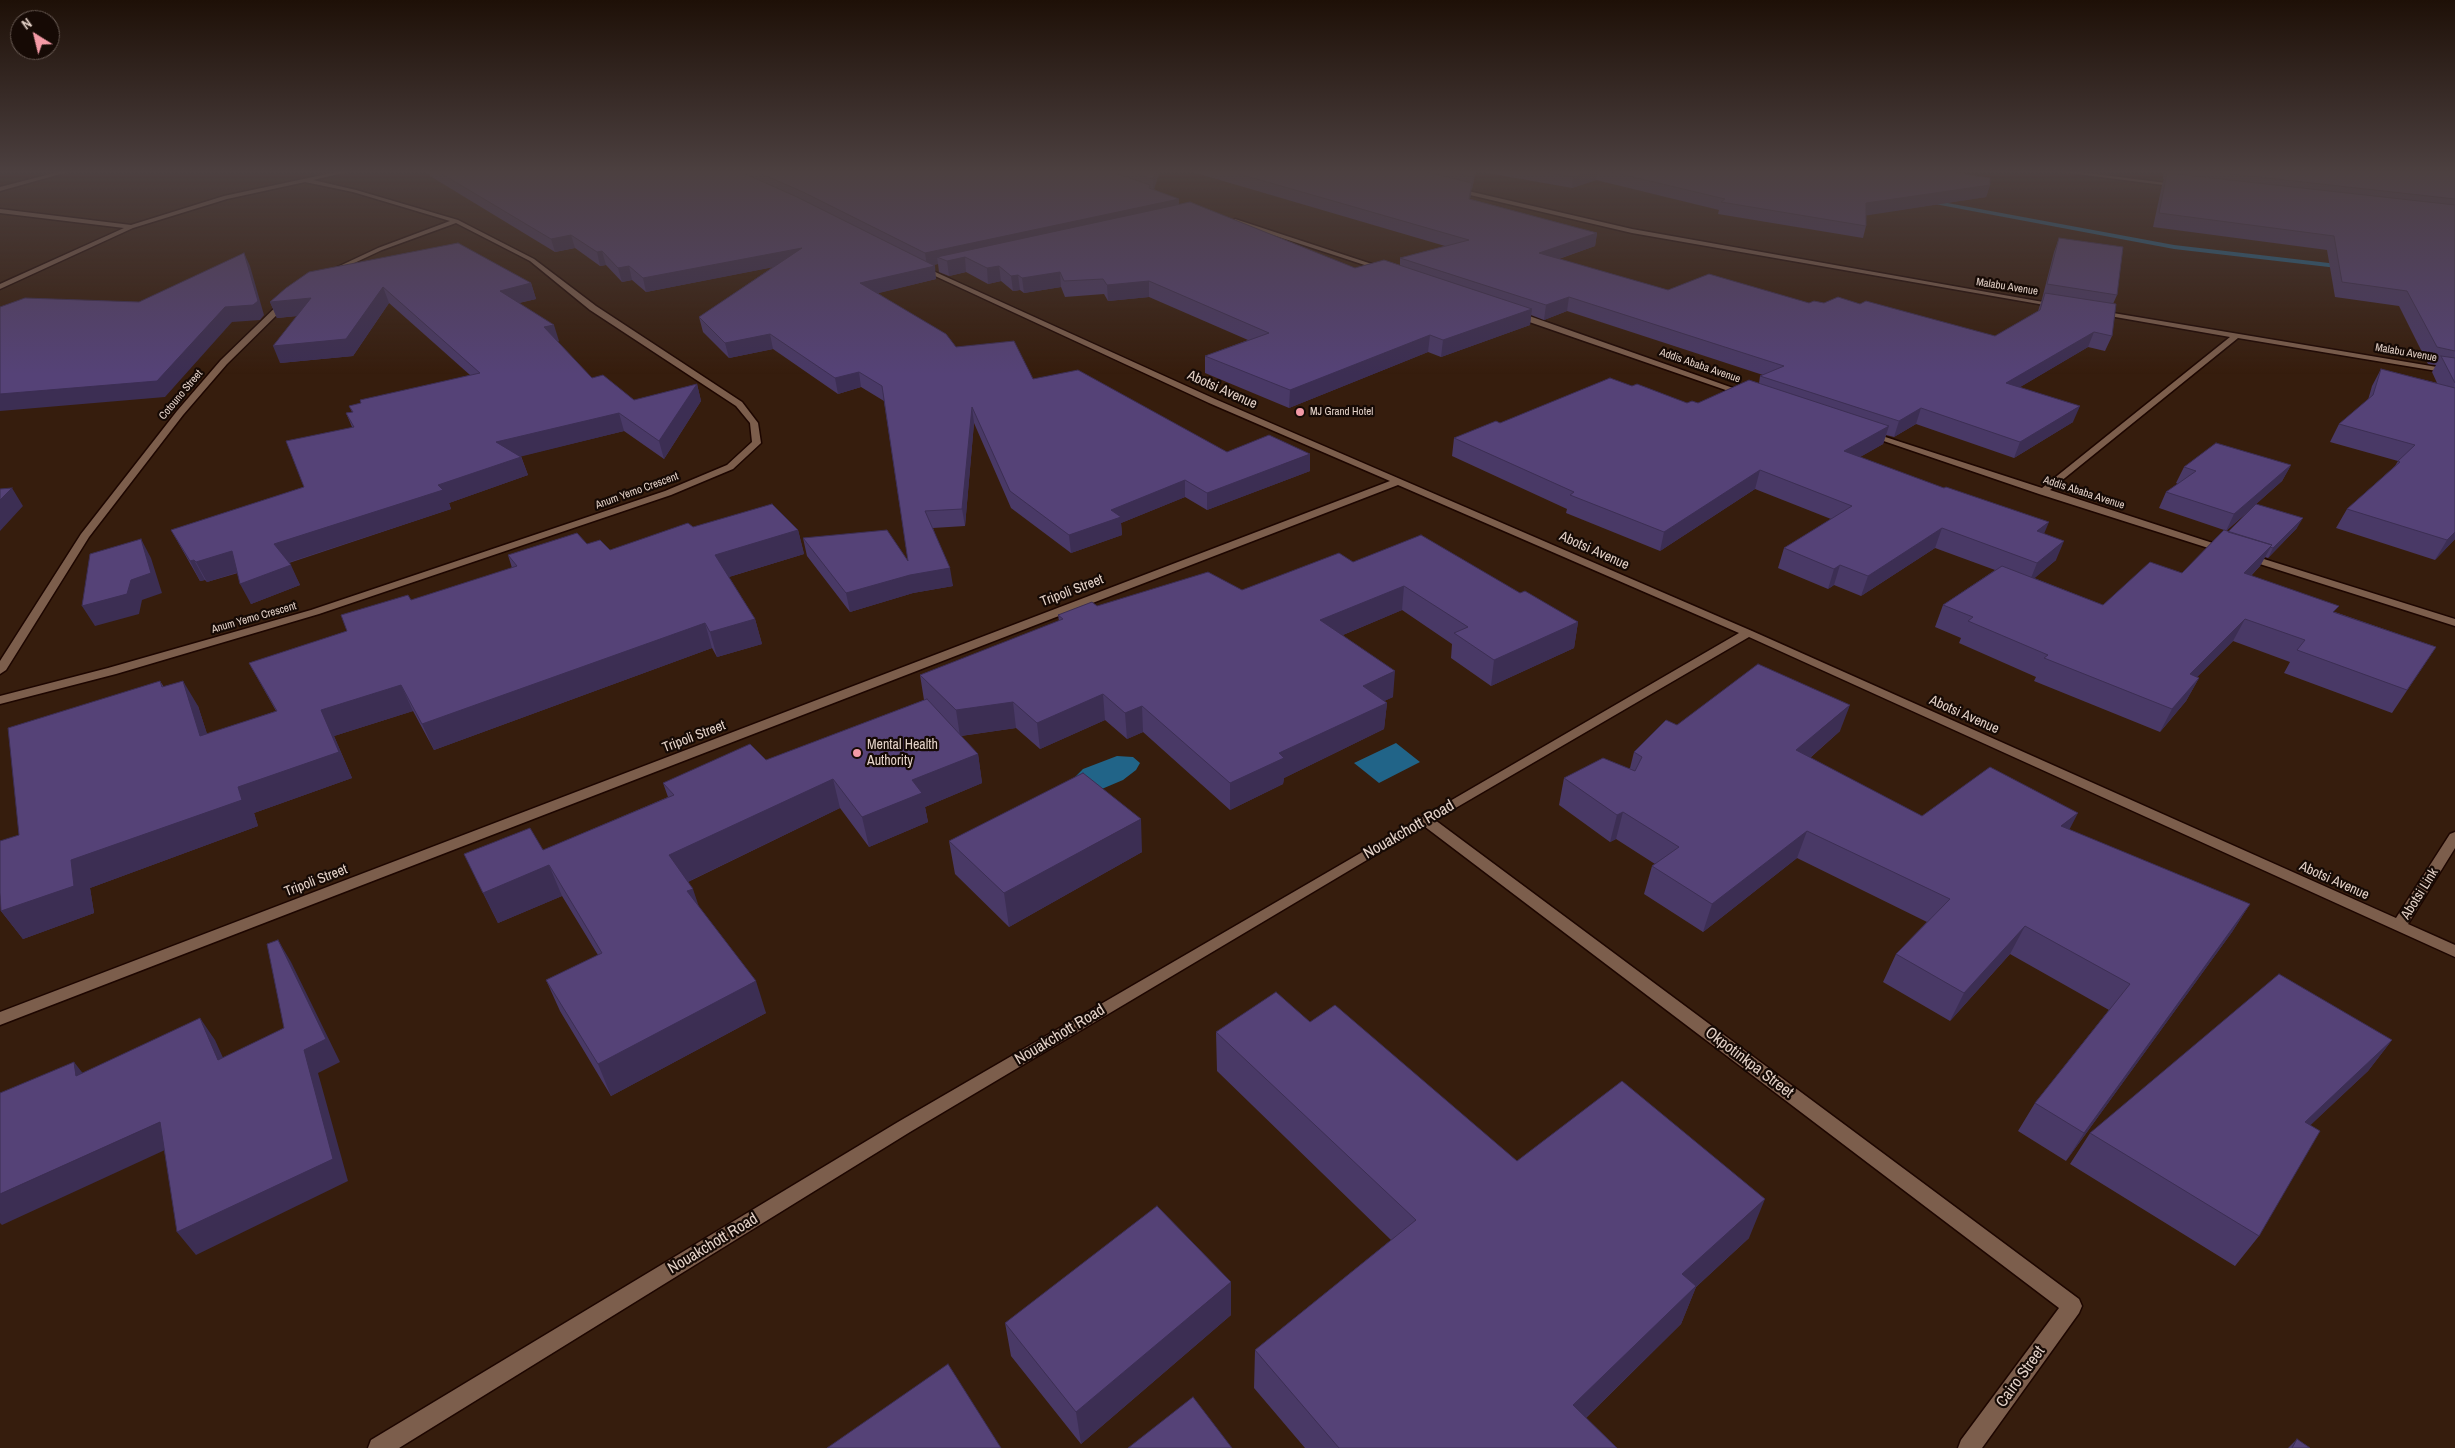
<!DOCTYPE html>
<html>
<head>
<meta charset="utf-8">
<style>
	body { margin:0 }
	#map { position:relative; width:2455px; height:1448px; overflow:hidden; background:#361d0d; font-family:"Archivo Narrow",sans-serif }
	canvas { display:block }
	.north { position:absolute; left:10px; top:10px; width:50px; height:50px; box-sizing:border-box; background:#160a05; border:1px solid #685a53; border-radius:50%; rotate:324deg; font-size:14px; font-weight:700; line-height:20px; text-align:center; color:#e4d2c8 }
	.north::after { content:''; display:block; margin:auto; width:18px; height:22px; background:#f49aa6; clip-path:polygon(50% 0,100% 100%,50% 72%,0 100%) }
</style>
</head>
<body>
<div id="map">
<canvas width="2455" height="1448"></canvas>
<div class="north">N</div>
</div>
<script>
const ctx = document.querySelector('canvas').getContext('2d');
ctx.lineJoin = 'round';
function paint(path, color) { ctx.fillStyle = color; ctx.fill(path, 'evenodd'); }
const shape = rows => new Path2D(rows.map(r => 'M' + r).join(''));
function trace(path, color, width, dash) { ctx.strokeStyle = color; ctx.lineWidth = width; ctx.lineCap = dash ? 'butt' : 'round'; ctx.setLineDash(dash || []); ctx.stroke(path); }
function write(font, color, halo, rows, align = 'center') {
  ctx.font = font + ' "Archivo Narrow",sans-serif'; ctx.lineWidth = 4.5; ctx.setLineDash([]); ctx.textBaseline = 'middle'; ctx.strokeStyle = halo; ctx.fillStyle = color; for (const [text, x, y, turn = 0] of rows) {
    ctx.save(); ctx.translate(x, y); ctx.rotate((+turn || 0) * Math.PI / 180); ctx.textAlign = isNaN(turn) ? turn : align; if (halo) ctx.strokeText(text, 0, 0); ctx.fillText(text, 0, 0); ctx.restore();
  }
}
const water = shape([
	[1396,743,1420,762,1379,783,1354,763],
	[1117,756,1133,757,1140,763,1136,770,1123,780,1097,791,1070,782,1083,769]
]);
const stream = shape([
	[1926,199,2174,245,2346,265,2349,267,2346,269,2174,249,1924,202,1926,199]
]);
const minor = shape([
	[341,171,351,171,313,180,356,190,458,220,534,259,596,306,742,402,758,423,761,443,733,469,671,495,319,614,116,674,0,704,0,696,108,668,311,610,665,491,727,465,752,442,750,423,736,406,590,310,530,261,456,223,382,250,335,272,331,272,331,270,378,248,450,221,353,192,305,182,227,199,133,228,0,289,0,284,124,228,0,213,0,209,131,225,224,196,341,171],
	[2054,171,2071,171,2182,185,2179,187,2054,171],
	[1455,188,1632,229,2060,305,2056,307,1632,233,1453,191,1455,188],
	[1235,219,1384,268,1385,269,1380,270,1233,222,1235,219],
	[922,266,1215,399,1752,631,2396,918,2450,834,2455,832,2455,848,2408,924,2455,945,2455,957,1749,637,1435,820,2079,1299,2082,1306,2079,1313,1982,1448,1958,1448,1961,1440,2059,1308,1424,826,910,1132,399,1448,368,1448,371,1440,898,1122,1739,633,1398,485,0,1025,0,1012,1390,481,1209,403,920,269,920,267,922,266],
	[284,299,291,301,227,364,183,415,89,537,6,670,0,674,0,661,81,534,177,411,221,360,284,299],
	[2095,310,2455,370,2455,374,2238,338,2050,490,2228,548,2229,550,2224,553,2039,494,1866,435,1873,433,2042,488,2230,337,2098,314,2095,314,2095,310],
	[1512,312,1518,312,1750,394,1743,396,1512,316,1512,312],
	[2248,554,2455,619,2455,626,2244,559,2243,557,2248,554]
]);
const tertiary = shape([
	[62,171,71,171,0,191,0,187,62,171]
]);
const wall = shape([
	[422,171,1160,171,1154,189,1179,205,1355,268,1400,265,1400,258,1445,246,1189,171,1945,171,1990,185,1986,197,1866,215,1866,226,1863,238,1718,214,1719,210,1596,180,1572,188,1476,171,1472,189,1471,189,1470,199,1597,233,1595,246,1559,259,1668,290,1809,303,1860,304,1995,336,2038,311,2042,299,2054,252,2059,238,2117,295,2113,304,2112,336,2105,351,2088,347,2020,387,2073,422,2014,458,1916,424,1894,437,1886,435,1883,444,1860,457,2044,534,2056,560,2034,578,2103,605,2182,573,2224,530,2159,508,2166,492,2178,484,2176,483,2184,467,2291,465,2282,481,2256,504,2297,528,2268,558,2265,557,2260,566,2251,576,2335,612,2436,647,2392,713,2284,673,2290,662,2233,641,2197,677,2199,678,2186,701,2160,732,2034,681,2036,677,1959,643,1961,638,1935,627,1943,605,1995,570,1935,548,1861,596,1834,585,1828,589,1778,568,1784,548,1831,519,1755,489,1660,551,1566,513,1567,509,1452,456,1454,438,1500,423,1632,386,1687,403,1698,403,1759,383,1760,376,1763,375,1567,311,1544,320,1531,315,1530,325,1441,357,1428,352,1289,408,1205,373,1205,356,1248,340,1149,297,1108,301,1104,294,1065,297,1061,287,1024,293,1020,290,1013,291,1001,281,988,284,966,272,949,276,939,272,938,264,933,265,936,279,878,293,956,347,1033,379,1227,452,1310,471,1207,510,1185,497,1121,523,1122,535,1071,553,1011,508,974,423,965,526,933,528,953,586,913,593,850,612,807,556,803,538,908,561,884,401,861,387,838,394,773,349,729,358,703,332,699,317,773,267,646,292,632,280,622,282,606,265,600,266,575,248,555,252,430,176,430,174],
	[2250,510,2228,532,2226,531],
	[2165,171,2455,171,2455,539,2435,560,2336,528,2347,509,2395,466,2398,461,2330,442,2339,424,2368,400,2372,386,2381,369,2437,383,2432,372,2436,365,2428,364,2399,306,2335,297,2327,250,2153,227,2162,185,2164,179,2163,179,2163,176],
	[531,283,536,299,519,303,559,341,557,342,592,378,634,400,697,384,701,401,664,459,624,431,521,456,528,475,449,503,451,509,289,563,300,585,251,604,238,573,207,582,205,580,200,581,171,530,304,487,352,427,346,413,352,412,349,406,470,375,389,303,353,356,280,363,297,316,277,318,270,302,286,288],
	[693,527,798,530,804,554,729,577,755,619,762,644,717,657,712,648,434,750,413,711,334,736,352,778,254,813,258,826,90,888,94,913,23,939,1,911,19,835,160,681,164,687,198,706,207,734,276,711,249,663,347,631,411,600,512,568,508,555,587,544,610,550],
	[1353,562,1520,593,1578,622,1574,648,1491,686,1451,658,1452,644,1402,610,1343,635,1393,697,1384,701,1387,703,1384,729,1284,778,1283,784,1230,810,1143,732,1127,739,1105,720,1040,749,1016,728,961,736,978,754,982,783,925,807,928,822,869,847,840,808,688,882,698,906,766,1013,611,1096,560,1011,546,980,598,955,562,896,498,923,464,854,543,850,668,797,663,783,766,760,924,700,920,675,1059,621,1058,615,1097,606,1242,590],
	[1677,725,1840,731,1810,758,1922,816,2070,830,2250,904,2232,932,2066,1161,2018,1131,2035,1103,2109,1010,2010,954,1950,1021,1883,982,1896,954,1927,922,1797,858,1703,932,1644,894,1652,866,1655,864,1616,839,1610,842,1559,805,1564,778,1630,768,1634,752],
	[949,841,1142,852,1009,927,955,874],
	[1310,1022,1517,1161,1749,1238,1696,1287,1681,1324,1586,1418,1617,1448,1305,1448,1254,1388,1255,1350,1391,1240,1217,1071,1216,1032],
	[2392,1040,2368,1071,2310,1125,2259,1236,2235,1266,2070,1164,2090,1133],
	[1231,1315,1081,1444,1011,1356,1005,1323],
	[2297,1439,2310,1448,2288,1448]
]);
const shadedWall = shape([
	[1156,171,1160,171,1153,191,1153,179],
	[1475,171,1476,171,1472,189,1473,177],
	[1591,171,1598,171,1596,180,1572,188,1573,177],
	[1472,183,1471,195,1467,211,1469,199],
	[1990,185,1986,197,1863,216,1866,203],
	[1179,199,1179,211,965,257,966,272,949,276,947,261,937,257,938,264,927,266,925,253],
	[1597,233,1595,246,1538,266,1539,253],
	[571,235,575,248,555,252,551,239],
	[802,248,805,261,646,292,643,278],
	[602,251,606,265,600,266,597,252],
	[244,253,250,266,264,315,260,320,232,322,165,397,0,411,0,394],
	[629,266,632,280,622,282,618,268],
	[935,266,936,279,863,297,860,283],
	[999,266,1001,281,988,284,987,268],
	[1060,272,1061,287,1024,293,1022,278],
	[1018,275,1020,290,1013,291,1011,276],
	[1149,281,1149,297,1108,301,1107,285],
	[531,283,536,299,505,306,500,291],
	[383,287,389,303,353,356,280,363,273,346],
	[1569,297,1567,311,1544,320,1546,305],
	[311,298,317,314,277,318,270,302],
	[1532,309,1530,325,1441,357,1443,340],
	[554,325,559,341,549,344,544,327],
	[2094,332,2088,347,2000,399,2006,383],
	[770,334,773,349,729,358,725,343],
	[1430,335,1428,352,1289,408,1290,390],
	[859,372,861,387,838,394,835,378],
	[697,384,701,401,664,459,659,441],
	[2080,406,2073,422,2014,458,2020,442],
	[972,407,974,423,965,526,962,509],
	[1921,408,1916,424,1894,437,1899,421],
	[619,413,624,431,503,461,496,442],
	[1889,426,1883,444,1839,469,1844,451],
	[1310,454,1310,471,1207,510,1207,493],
	[521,457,528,475,449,503,451,509,284,564,274,544,438,485],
	[2291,465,2282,481,2226,531,2234,514],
	[1760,470,1755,489,1660,551,1664,532],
	[1185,480,1185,497,1121,523,1122,535,1071,553,1069,535,1111,510],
	[12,488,23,506,0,531,0,500],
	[2303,518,2297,528,2268,558,2273,548],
	[2049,522,2041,541,2037,531],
	[1942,528,1935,548,1861,596,1868,576],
	[798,530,804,554,722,579,715,555],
	[2455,532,2455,539,2435,560,2447,540],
	[141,539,151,558,162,593,142,600,139,614,95,626,82,606],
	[2064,541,2056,560,2029,583,2037,563],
	[2272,545,2260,566,2232,595,2244,573],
	[232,551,242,571,207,582,196,562],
	[194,560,205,580,200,581,190,561],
	[291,565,300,585,251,604,240,584],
	[1840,565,1834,585,1828,589,1834,569],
	[950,568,953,586,913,593,850,612,846,593,910,575],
	[1404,586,1402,610,1319,645,1320,620],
	[755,619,762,644,717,657,710,632],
	[2245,619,2233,641,2177,697,2190,674],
	[1578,622,1574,648,1491,686,1494,660],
	[705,623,712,648,434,750,422,724],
	[1395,671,1393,697,1361,712,1363,686],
	[2199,678,2186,701,2160,732,2172,709],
	[183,681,198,706,216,762,200,736],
	[401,685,413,711,334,736,352,778,254,813,258,826,90,888,94,913,23,939,1,911,71,860,238,787,321,710],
	[1103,694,1105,720,1040,749,1037,723],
	[1013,702,1016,728,960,736,956,710],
	[1387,703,1384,729,1284,778,1283,784,1230,810,1230,783,1279,753],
	[1850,705,1840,731,1788,777,1796,750],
	[1142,706,1143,732,1127,739,1125,713],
	[978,754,982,783,925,807,928,822,869,847,862,817,912,780],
	[833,779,840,808,679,886,669,855],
	[1623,812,1616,839,1610,842,1617,815],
	[2078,813,2064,840,2061,826],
	[1141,819,1142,852,1009,927,1004,893],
	[1807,831,1797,858,1703,932,1712,904],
	[549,865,562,896,498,923,483,893],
	[693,889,703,919,687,891],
	[2250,904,2232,932,2066,1161,2084,1133],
	[2025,926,2010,954,1950,1021,1964,993],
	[278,940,291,962,340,1062,318,1073,348,1181,196,1255,177,1232,304,1050],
	[756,981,766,1013,611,1096,598,1064],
	[200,1018,215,1040,234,1082,218,1060],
	[2392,1040,2368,1071,2281,1153,2305,1122],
	[74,1062,92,1085,76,1076],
	[160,1122,178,1144,2,1225,0,1223,0,1194],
	[1765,1199,1749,1238,1696,1287,1681,1324,1561,1442,1573,1405,1682,1274],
	[1231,1282,1231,1315,1081,1444,1076,1412]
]);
const building = shape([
	[437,171,739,171,797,197,935,266,860,283,946,334,956,347,1014,341,1033,379,1078,370,1227,452,1269,435,1310,454,1207,493,1185,480,1111,510,1121,517,1069,535,1010,491,972,407,962,509,925,511,950,568,910,575,846,593,803,538,887,530,908,561,882,386,859,372,835,378,770,334,725,343,699,317,802,248,643,278,629,266,618,268,602,251,597,252,571,235,551,239,437,171],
	[755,171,1109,171,1150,185,1149,188,1179,199,925,253,803,192,755,171],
	[1127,171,1156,171,1153,179,1127,171],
	[1229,171,1423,171,1472,183,1469,199,1597,233,1539,253,1668,290,1709,274,1809,303,1814,301,1824,303,1838,297,1860,304,1866,301,1995,336,2040,310,2045,293,2116,304,2112,336,2094,332,2006,383,2080,406,2020,442,1921,408,1899,421,1760,376,1784,366,1569,297,1546,305,1400,258,1469,240,1229,171],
	[1446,171,1475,171,1473,177,1446,171],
	[1540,171,1591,171,1573,177,1540,171],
	[1608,171,1945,171,1990,178,1990,185,1866,203,1866,226,1721,202,1725,199,1608,171],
	[2205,171,2455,171,2455,199,2205,171],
	[2167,173,2455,205,2455,351,2437,347,2407,291,2342,282,2334,236,2159,213,2167,173],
	[1190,202,1355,268,1384,260,1532,309,1443,340,1430,335,1290,390,1205,356,1269,333,1149,281,1107,285,1103,279,1064,281,1060,272,1022,278,1018,275,1011,276,999,266,987,268,965,257,947,261,937,257,1190,202],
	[2059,238,2123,247,2117,295,2047,284,2059,238],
	[458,243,531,283,500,291,554,325,544,327,592,378,603,375,634,400,697,384,659,441,619,413,496,442,521,457,438,485,443,490,274,544,291,565,240,584,232,551,196,562,194,560,190,561,171,530,304,487,286,441,354,427,346,413,353,412,349,406,361,403,360,400,480,373,383,287,346,339,273,346,311,298,270,302,286,288,309,272,458,243],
	[244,253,258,301,253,305,225,307,157,381,0,394,0,307,25,298,139,302,244,253],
	[2441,356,2455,358,2455,383,2441,356],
	[2381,369,2455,388,2455,532,2447,540,2347,509,2400,462,2398,461,2415,445,2339,424,2373,395,2381,369],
	[1610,378,1632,386,1637,384,1687,403,1692,401,1698,403,1749,380,1889,426,1844,451,1944,488,1946,487,2049,522,2037,531,2064,541,2037,563,1942,528,1868,576,1840,565,1834,569,1784,548,1852,506,1760,470,1664,532,1570,495,1574,492,1454,438,1496,421,1500,423,1610,378],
	[2216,443,2291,465,2234,514,2166,492,2196,471,2184,467,2216,443],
	[12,488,0,500,0,489,12,488],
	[772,504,798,530,715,555,755,619,710,632,705,623,422,724,401,685,321,710,339,752,238,787,242,800,71,860,74,886,1,911,0,893,0,841,19,835,8,728,160,681,162,687,183,681,200,736,277,711,249,663,347,631,341,615,408,595,411,600,517,566,508,555,577,533,587,544,600,540,610,550,688,523,693,527,772,504],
	[2256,504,2303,518,2273,548,2270,547,2272,545,2228,532,2256,504],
	[2224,530,2272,545,2244,573,2339,606,2333,612,2436,647,2407,690,2297,650,2305,640,2245,619,2190,674,2199,678,2172,709,2044,658,2048,655,1968,621,1973,617,1943,605,2002,566,2103,605,2150,562,2182,573,2224,530],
	[1421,535,1520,593,1525,591,1578,622,1494,660,1454,633,1468,627,1404,586,1320,620,1395,671,1363,686,1387,703,1279,753,1284,758,1230,783,1142,706,1125,713,1103,694,1037,723,1013,702,956,710,920,675,1063,619,1058,615,1092,602,1097,606,1208,572,1242,590,1339,553,1353,562,1421,535],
	[141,539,151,573,131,580,127,594,82,606,90,554,141,539],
	[1758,664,1850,705,1796,750,1922,816,1990,767,2078,813,2061,826,2250,904,2084,1133,2035,1103,2130,984,2025,926,1964,993,1896,954,1950,899,1807,831,1712,904,1652,866,1679,847,1623,812,1617,815,1564,778,1603,758,1635,771,1642,757,1634,752,1666,720,1677,725,1758,664],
	[927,699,978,754,912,780,922,793,862,817,833,779,669,855,693,889,687,891,756,981,598,1064,546,980,602,953,549,865,483,893,464,854,530,828,543,850,674,795,663,783,750,744,766,760,927,699],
	[1083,773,1141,819,1004,893,949,841,1083,773],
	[278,940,326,1039,304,1050,333,1159,177,1232,160,1122,0,1194,0,1093,74,1062,76,1076,200,1018,218,1060,284,1028,267,944,278,940],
	[2279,974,2392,1040,2305,1122,2320,1131,2259,1236,2090,1133,2279,974],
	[1276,992,1310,1022,1335,1005,1517,1161,1622,1081,1765,1199,1682,1274,1696,1286,1573,1405,1617,1448,1339,1448,1255,1350,1416,1220,1216,1032,1276,992],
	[1157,1206,1231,1282,1076,1412,1005,1323,1157,1206],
	[948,1364,1001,1448,827,1448,948,1364],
	[1193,1397,1232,1448,1128,1448,1193,1397],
	[2297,1439,2310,1448,2292,1448,2297,1439]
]);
const markers = [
	[1300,412,5,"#f49aa6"],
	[857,753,5,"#f49aa6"]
];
const farStreetnames = [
	["Malabu Avenue",2007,287,9],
	["Malabu Avenue",2406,353,10],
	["Addis Ababa Avenue",1700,366,19],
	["Cotouno Street",181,395,-50],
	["Anum Yemo Crescent",637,491,-20],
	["Addis Ababa Avenue",2084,493,18],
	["Anum Yemo Crescent",254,618,-16]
];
const farPoinames = [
	["MJ Grand Hotel",1310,412]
];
const streetNames = [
	["Abotsi Avenue",1222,390,24],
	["Abotsi Avenue",1594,551,24],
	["Tripoli Street",1072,591,-21],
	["Abotsi Avenue",1964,715,24],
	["Tripoli Street",694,737,-21],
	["Tripoli Street",316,881,-21],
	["Abotsi Avenue",2334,881,24],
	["Abotsi Link",2420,894,-58]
];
const poiNames = [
	["Mental Health",867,745],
	["Authority",867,761]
];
const nearStreetnames = [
	["Nouakchott Road",1409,830,-30],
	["Nouakchott Road",1060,1035,-31],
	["Okpotinkpa Street",1749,1063,37],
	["Nouakchott Road",713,1244,-31],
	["Cairo Street",2021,1377,-54]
];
paint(water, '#216488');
paint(stream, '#216488');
trace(minor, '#1d0600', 3);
trace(tertiary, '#1d0600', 3);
paint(minor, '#7c5e4c');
paint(tertiary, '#7c5e4c');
paint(wall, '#493966');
paint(shadedWall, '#3c2e53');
paint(building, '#554277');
trace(building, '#3c2e53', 1);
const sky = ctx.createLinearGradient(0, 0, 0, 374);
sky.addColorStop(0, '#1e1007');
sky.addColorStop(0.46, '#4c4040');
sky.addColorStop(1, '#4c404000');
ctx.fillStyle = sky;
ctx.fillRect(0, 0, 2455, 374);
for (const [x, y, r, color] of markers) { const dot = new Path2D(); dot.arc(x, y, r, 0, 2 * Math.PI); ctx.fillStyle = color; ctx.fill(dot); trace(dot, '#160a05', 2); }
write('11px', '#e4d2c8', '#160a05', farStreetnames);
write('11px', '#e4d2c8', '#160a05', farPoinames, 'left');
write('14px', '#e4d2c8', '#160a05', streetNames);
write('14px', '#e4d2c8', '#160a05', poiNames, 'left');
write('16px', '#e4d2c8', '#160a05', nearStreetnames);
</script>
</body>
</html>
